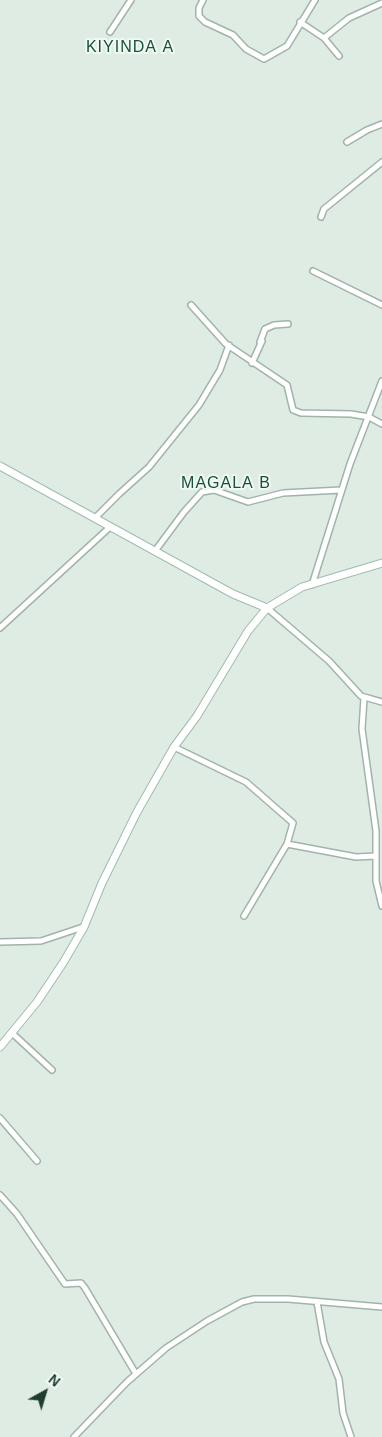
<!DOCTYPE html>
<html>
<head>
<meta charset="utf-8">
<style>
	body { margin:0 }
	#map { position:relative; width:382px; height:1437px; overflow:hidden; background:#dfece4; font-family:Arial,sans-serif }
	canvas { display:block }
	.north { position:absolute; left:20px; top:1367px; width:50px; height:50px; -webkit-text-stroke:4px #f0f8f3; paint-order:stroke; rotate:39deg; font-size:14px; font-weight:700; line-height:20px; text-align:center; color:#1e3e30 }
	.north::after { content:''; display:block; margin:auto; width:18px; height:22px; background:#1e3e30; clip-path:polygon(50% 0,100% 100%,50% 72%,0 100%) }
</style>
</head>
<body>
<div id="map">
<canvas width="382" height="1437"></canvas>
<div class="north">N</div>
</div>
<script>
const ctx = document.querySelector('canvas').getContext('2d');
ctx.lineJoin = 'round';
const shape = rows => new Path2D(rows.map(r => 'M' + r).join(''));
function trace(path, color, width, dash) { ctx.strokeStyle = color; ctx.lineWidth = width; ctx.lineCap = dash ? 'butt' : 'round'; ctx.setLineDash(dash || []); ctx.stroke(path); }
function write(font, color, halo, rows, align = 'center') {
  ctx.font = font + ' Arial,sans-serif'; ctx.lineWidth = 4; ctx.setLineDash([]); ctx.textBaseline = 'middle'; ctx.strokeStyle = halo; ctx.fillStyle = color; for (const [text, x, y, turn = 0] of rows) {
    ctx.save(); ctx.translate(x, y); ctx.rotate((+turn || 0) * Math.PI / 180); ctx.textAlign = isNaN(turn) ? turn : align; if (halo) ctx.strokeText(text, 0, 0); ctx.fillText(text, 0, 0); ctx.restore();
  }
}
const street = shape([
	[203,0,199,8,199,16,205,22,233,35,246,49,264,59,287,46,315,0],
	[300,22,324,38],
	[110,32,131,0],
	[339,56,324,38,349,18,382,3],
	[347,142,367,130,382,124],
	[321,217,324,209,382,162],
	[313,271,382,305],
	[191,305,226,344,287,385,293,410,301,413,351,414,369,417,382,424],
	[260,342,265,329,274,325,288,324],
	[252,363,262,341],
	[95,518,119,494,149,467,199,405,220,370,229,345],
	[155,551,184,512,202,492,214,490,248,502,283,493,341,490],
	[312,585,350,464,382,381],
	[267,608,329,661,361,696,382,702],
	[0,628,110,527],
	[364,698,362,729,376,831,376,881,382,906],
	[174,747,246,782,293,823,287,844,244,916],
	[287,844,356,857,376,856],
	[0,942,41,941,83,927],
	[12,1033,52,1070],
	[0,1118,37,1161],
	[0,1195,17,1214,65,1284,81,1283,85,1288,136,1374],
	[317,1302,324,1342,339,1379,343,1413,351,1437],
	[74,1437,127,1382,166,1348,207,1321,242,1302,254,1299,288,1299,382,1307]
]);
const secondary = shape([
	[0,466,233,594,267,608],
	[0,1047,37,1002,63,963,84,927,102,883,137,812,174,747,197,716,248,631,267,608,302,587,382,563]
]);
const quarterNames = [
	["KIYINDA A",130,48],
	["MAGALA B",226,484]
];
trace(street, '#a1b4aa', 8);
trace(secondary, '#9fbcad', 9);
trace(street, '#fff', 5);
trace(secondary, '#fff', 7);
ctx.letterSpacing = '1px';
write('16px', '#18513b', '#f0f8f3', quarterNames);
ctx.letterSpacing = '0px';
</script>
</body>
</html>
